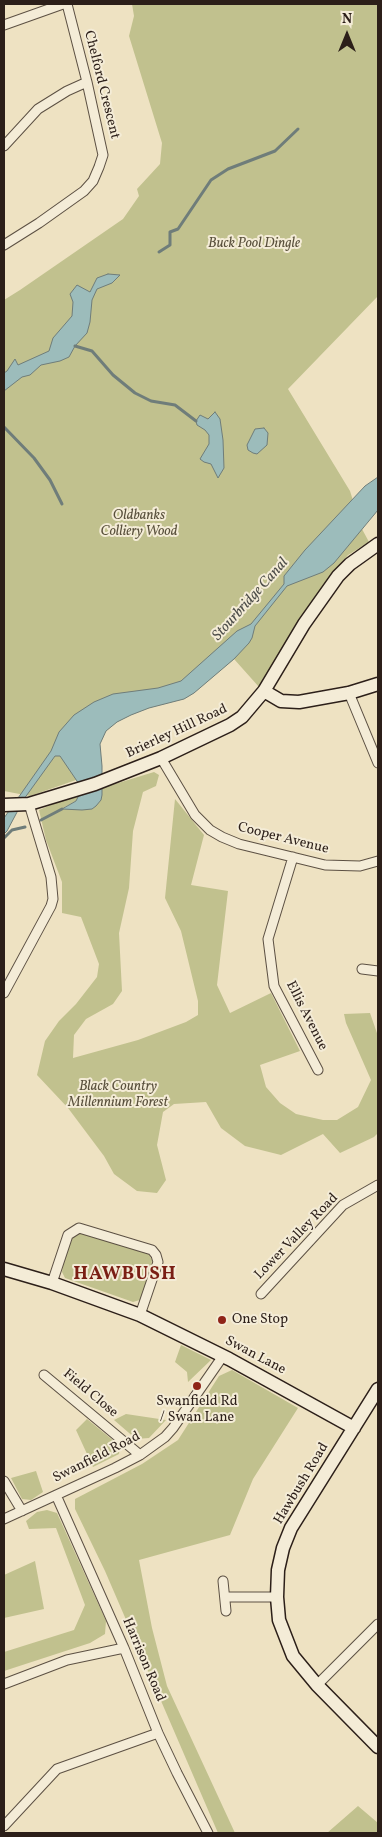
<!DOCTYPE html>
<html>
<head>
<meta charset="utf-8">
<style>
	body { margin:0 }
	#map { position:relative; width:382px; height:1837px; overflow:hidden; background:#eee2c2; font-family:Vollkorn,serif }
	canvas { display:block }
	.frame { position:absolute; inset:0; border:5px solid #2c1f19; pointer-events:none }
	.north { position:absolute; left:322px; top:10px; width:50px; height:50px; -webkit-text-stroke:4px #f4ecd7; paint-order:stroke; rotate:0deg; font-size:14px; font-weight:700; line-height:20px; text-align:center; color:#2c1f19 }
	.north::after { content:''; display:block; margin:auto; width:18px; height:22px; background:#2c1f19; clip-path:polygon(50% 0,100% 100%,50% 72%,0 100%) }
</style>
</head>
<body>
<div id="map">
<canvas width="382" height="1837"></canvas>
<div class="frame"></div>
<div class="north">N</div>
</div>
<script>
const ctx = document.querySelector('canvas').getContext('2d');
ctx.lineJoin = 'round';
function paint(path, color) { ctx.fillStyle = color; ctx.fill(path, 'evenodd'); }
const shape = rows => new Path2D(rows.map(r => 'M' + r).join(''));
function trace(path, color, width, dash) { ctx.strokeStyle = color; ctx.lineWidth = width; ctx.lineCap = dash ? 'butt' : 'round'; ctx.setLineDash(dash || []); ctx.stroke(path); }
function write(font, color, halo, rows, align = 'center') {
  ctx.font = font + ' Vollkorn,serif'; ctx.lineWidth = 4; ctx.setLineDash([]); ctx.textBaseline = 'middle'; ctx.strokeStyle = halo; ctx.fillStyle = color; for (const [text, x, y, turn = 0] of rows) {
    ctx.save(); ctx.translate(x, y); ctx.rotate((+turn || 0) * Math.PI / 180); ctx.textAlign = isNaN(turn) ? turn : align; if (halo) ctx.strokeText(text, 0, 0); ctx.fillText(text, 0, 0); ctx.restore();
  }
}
const green = shape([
	[132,4,378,4,378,296,288,389,350,491,362,529,369,542,348,555,326,581,259,687,234,659,194,693,184,699,149,708,131,715,117,722,106,731,100,744,102,774,76,780,30,796,4,791,4,300,20,290,123,219,139,196,137,189,160,164,162,143,129,36,134,16],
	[154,772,159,775,156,786,143,792,133,831,129,888,119,933,122,991,113,1004,86,1019,74,1035,73,1058,138,1040,186,1022,198,1015,198,1001,181,931,165,898,175,799,204,835,191,885,228,891,217,985,230,1013,271,993,300,1051,260,1065,266,1087,280,1103,296,1114,323,1120,337,1120,358,1107,371,1080,346,1023,344,1014,370,1013,378,1036,378,1133,374,1137,340,1153,323,1134,281,1155,245,1146,221,1128,206,1102,174,1104,163,1112,157,1145,166,1180,157,1193,137,1191,114,1174,104,1156,68,1108,37,1075,45,1041,59,1021,76,1004,97,977,99,964,81,917,62,913,62,882,46,840,39,810,80,793,76,801,63,808,102,795,102,788],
	[84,1233,148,1253,152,1260,151,1269,140,1300,133,1302,65,1278,62,1272,63,1265,72,1239,77,1234],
	[181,1345,211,1360,188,1382,187,1372,175,1362],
	[232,1370,298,1408,253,1479,230,1535,139,1560,152,1628,167,1686,235,1833,218,1833,105,1571,75,1509,75,1499,142,1464,178,1440,219,1376],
	[126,1414,166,1420,149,1438,136,1439,114,1420],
	[87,1419,120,1446,119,1454,93,1467,76,1430],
	[36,1471,43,1492,31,1500,22,1499,11,1478],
	[47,1510,57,1513,106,1621,105,1634,90,1643,4,1671,4,1652,74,1630,85,1605,56,1528,29,1529,26,1521,37,1512],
	[35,1561,44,1609,4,1618,4,1575],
	[358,1806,378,1823,378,1833,327,1833]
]);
const water = shape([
	[108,274,120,275,112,283,97,289,92,300,90,322,87,333,75,346,69,357,60,361,41,365,30,375,22,377,4,391,4,373,7,371,15,359,18,365,49,351,53,338,72,316,73,302,70,294,77,285,90,292,97,278,108,274],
	[215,412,220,419,223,440,224,468,218,478,211,464,204,462,200,459,209,444,209,435,205,430,197,425,196,421,200,415,208,419,215,412],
	[264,428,268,433,267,445,257,454,253,453,248,450,247,445,255,429,264,428],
	[378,477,378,510,334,563,323,572,287,586,255,626,252,638,249,643,234,659,194,693,184,699,149,708,131,715,117,722,106,731,100,744,102,766,102,795,101,800,96,806,92,809,82,810,62,809,76,801,80,793,79,784,60,756,55,756,24,799,7,831,4,834,4,818,51,751,59,732,74,715,94,702,113,694,158,688,181,681,237,631,251,624,284,584,284,576,305,550,365,486,378,477]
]);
const stream = shape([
	[159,252,170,245,170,232,178,229,211,180,228,169,275,151,298,129],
	[75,346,92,351,113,375,135,393,151,401,175,405,196,421],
	[4,427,34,458,50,480,62,504],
	[41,820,62,809],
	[4,838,12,830,25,827]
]);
const street = shape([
	[4,25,63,4],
	[4,146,38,109,67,91,87,82],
	[4,245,39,223,84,191,93,181,99,167,103,155,87,82,67,4],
	[349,693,378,763],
	[161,758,195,815,210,830,222,837,239,844,325,865,360,866,378,861],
	[293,857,268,939,274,986,318,1070],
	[362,969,378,971],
	[4,993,51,906,53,899,51,877,29,804],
	[52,1283,68,1235,79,1228,152,1250,156,1255,158,1262,140,1315],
	[261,1294,343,1205,378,1185],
	[44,1375,140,1455],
	[4,1481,22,1511],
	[56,1495,124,1648,158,1733,177,1773,208,1833],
	[4,1519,115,1468,140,1455,165,1437,173,1428,223,1356],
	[223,1581,226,1611],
	[225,1597,277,1597],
	[4,1684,67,1660,124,1648],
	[317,1685,378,1624],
	[4,1826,57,1769,158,1733]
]);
const secondary = shape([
	[264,691,281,701,299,702,349,693,378,684],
	[4,805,29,804,95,784,161,758,230,725,242,717,264,691,304,624,338,576,350,564,378,544],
	[4,1269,52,1283,140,1315,229,1359,354,1428],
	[378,1389,291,1528,283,1548,278,1570,277,1597,279,1620,293,1656,317,1685,378,1747]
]);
const markers = [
	[222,1320,5,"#8f2418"],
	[197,1386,5,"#8f2418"]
];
const streetNames = [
	["Chelford Crescent",101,85,76],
	["Brierley Hill Road",177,732,-25],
	["Cooper Avenue",283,839,14],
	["Ellis Avenue",306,1016,63],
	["Lower Valley Road",297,1237,-46],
	["Swan Lane",255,1356,28],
	["Field Close",90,1394,40],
	["Swanfield Road",97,1458,-27],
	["Hawbush Road",302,1484,-59],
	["Harrison Road",143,1660,67]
];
const parkNames = [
	["Buck Pool Dingle",254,244],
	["Oldbanks",139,516],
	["Colliery Wood",139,532],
	["Black Country",118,1087],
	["Millennium Forest",118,1103]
];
const poiNames = [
	["One Stop",232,1320],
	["Swanfield Rd",197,1402,"center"],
	["/ Swan Lane",197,1418,"center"]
];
const waterNames = [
	["Stourbridge Canal",251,600,-48]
];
const districtNames = [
	["HAWBUSH",125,1276]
];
paint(green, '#c1c18e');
paint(water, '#9cbcbb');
trace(water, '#6f7d7a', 1);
trace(stream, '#6f7d7a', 3);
trace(street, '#5c5043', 11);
trace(secondary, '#2c1f19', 15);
trace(street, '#f4ecd7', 9);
trace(secondary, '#f4ecd7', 12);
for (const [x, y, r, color] of markers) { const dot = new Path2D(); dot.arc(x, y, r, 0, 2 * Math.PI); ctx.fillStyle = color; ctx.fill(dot); trace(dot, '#f4ecd7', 2); }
write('14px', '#2c1f19', '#f4ecd7', streetNames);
write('italic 14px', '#59503c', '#f4ecd7', parkNames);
write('14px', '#2c1f19', '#f4ecd7', poiNames, 'left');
write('italic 15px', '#4e4e4a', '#f4ecd7', waterNames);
ctx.letterSpacing = '1px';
write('bold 19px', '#7a1f14', '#f4ecd7', districtNames);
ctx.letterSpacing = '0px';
</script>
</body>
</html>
